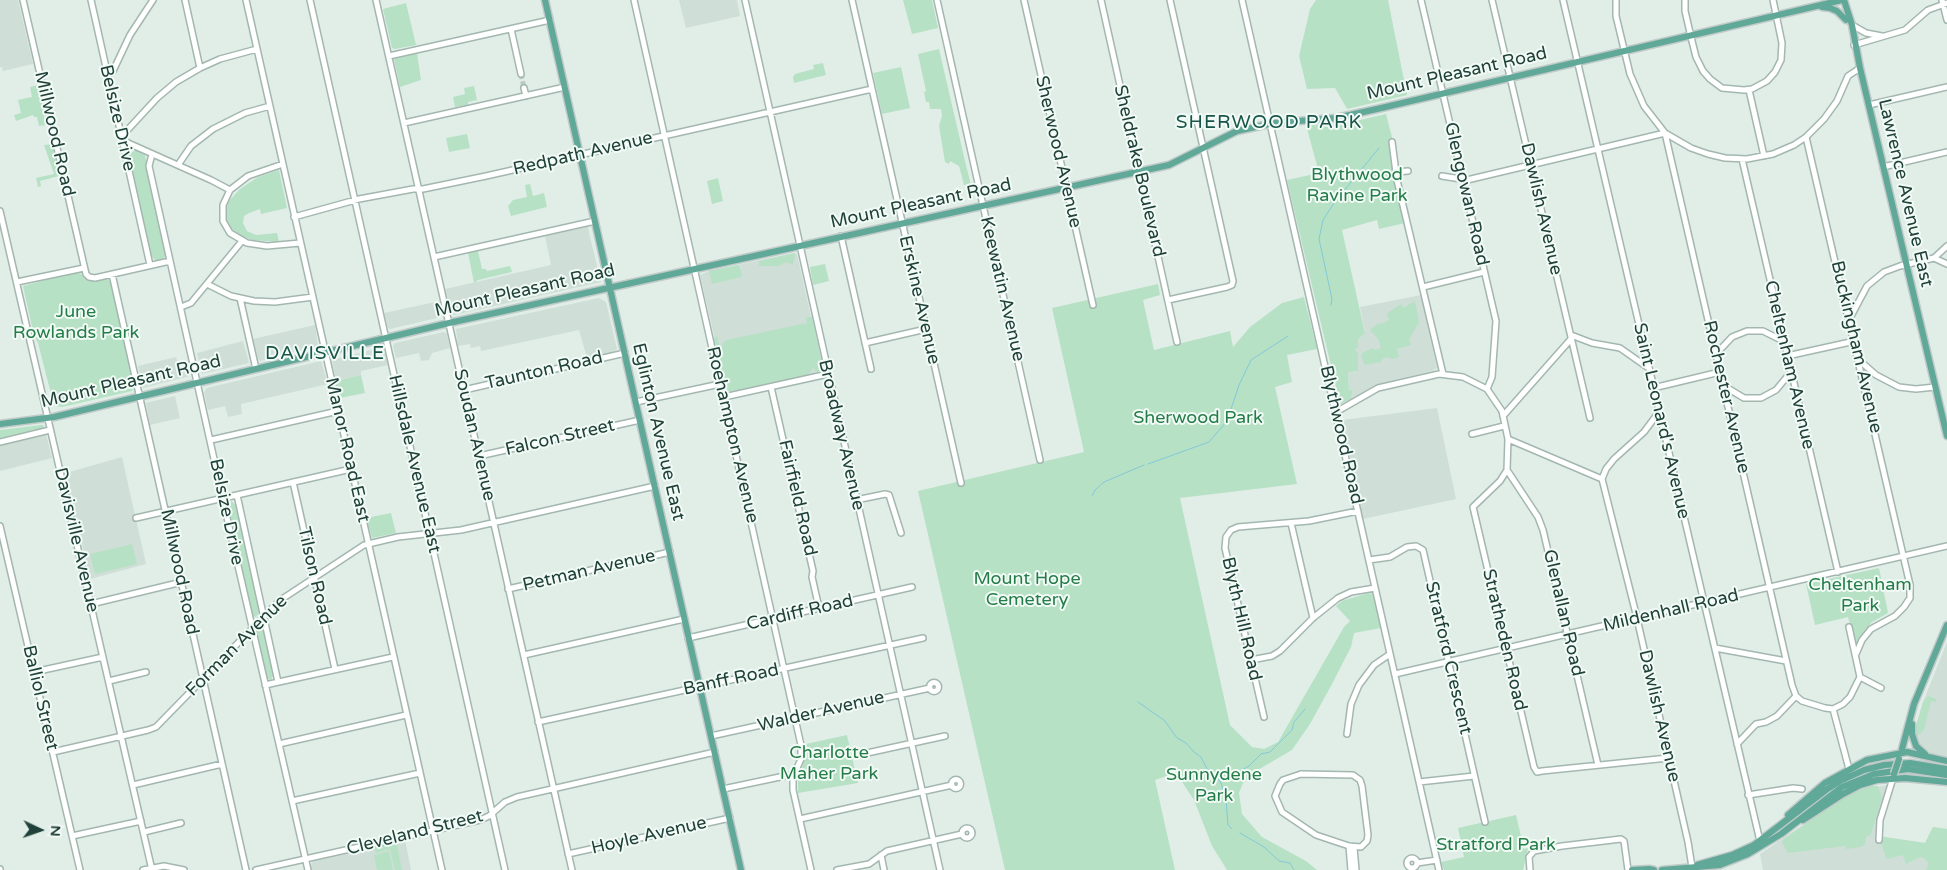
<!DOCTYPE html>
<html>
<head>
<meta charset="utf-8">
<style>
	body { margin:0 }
	#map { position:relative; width:1947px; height:870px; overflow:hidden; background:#e1eee8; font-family:"Varela Round",sans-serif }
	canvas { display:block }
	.north { position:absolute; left:15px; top:805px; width:50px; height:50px; -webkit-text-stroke:4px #f2faf6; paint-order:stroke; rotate:93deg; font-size:14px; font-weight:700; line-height:20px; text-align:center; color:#1f4139 }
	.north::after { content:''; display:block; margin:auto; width:18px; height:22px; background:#1f4139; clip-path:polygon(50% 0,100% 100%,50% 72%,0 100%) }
</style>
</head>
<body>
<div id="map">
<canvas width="1947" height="870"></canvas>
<div class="north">N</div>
</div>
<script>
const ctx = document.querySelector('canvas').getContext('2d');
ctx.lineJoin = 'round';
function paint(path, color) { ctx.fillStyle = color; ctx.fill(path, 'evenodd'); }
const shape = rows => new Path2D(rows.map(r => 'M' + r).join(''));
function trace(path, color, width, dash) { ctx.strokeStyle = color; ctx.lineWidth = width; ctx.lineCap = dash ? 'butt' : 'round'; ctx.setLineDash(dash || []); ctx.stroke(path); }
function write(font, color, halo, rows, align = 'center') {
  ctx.font = font + ' "Varela Round",sans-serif'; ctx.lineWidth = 4; ctx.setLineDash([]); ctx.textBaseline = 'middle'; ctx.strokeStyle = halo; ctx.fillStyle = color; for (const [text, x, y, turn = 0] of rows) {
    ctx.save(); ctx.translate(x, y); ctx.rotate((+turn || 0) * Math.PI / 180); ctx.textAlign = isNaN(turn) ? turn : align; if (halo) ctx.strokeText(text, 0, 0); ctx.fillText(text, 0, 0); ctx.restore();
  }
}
const built = shape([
	[0,0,18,0,33,64,3,71,2,67,0,67],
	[679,0,737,0,740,16,686,28],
	[586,227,588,227,590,237,601,282,454,315,451,313,445,289,551,265,545,236],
	[794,253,797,254,823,370,808,375,727,391,700,275,709,271],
	[1421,295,1437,368,1432,371,1375,385,1351,399,1353,390,1349,390,1348,372,1358,371,1355,350,1358,347,1358,341,1365,332,1360,307],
	[599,298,606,302,617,349,612,353,587,358,579,330,481,351,480,346,471,348,470,344,458,346,456,329],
	[440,301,443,312,441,317,390,329,388,328,384,313],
	[315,325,318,346,260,361,258,359,253,339],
	[444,332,447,334,450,348,432,353,429,360,421,361,419,353,396,358,393,346,395,343],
	[243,341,249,363,202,374,197,353],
	[383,347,388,365,361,371,361,375,336,381,332,360],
	[176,357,179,367,188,365,190,376,143,388,138,366],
	[321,361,328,384,241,404,242,414,228,417,225,406,208,410,204,392,207,388],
	[175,396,180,418,150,425,146,403],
	[1437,408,1456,499,1363,519,1342,420],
	[46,434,52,458,0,471,0,445],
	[122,457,146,564,90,579,66,473],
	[1947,642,1947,759,1934,755,1924,750,1917,742,1915,733,1923,702],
	[1895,784,1878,836,1925,843,1933,827,1947,829,1947,870,1763,870,1760,854,1810,820,1841,800,1869,788],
	[405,840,411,870,312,870,311,865,313,861]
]);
const green = shape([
	[903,0,932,0,938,28,912,34],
	[1316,0,1388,0,1407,95,1347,109,1335,88,1307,89,1299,56,1310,9],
	[406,3,416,45,395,49,392,48,383,9],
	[939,49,965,161,971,185,964,185,959,166,950,161,949,164,945,162,939,126,942,116,941,109,930,109,929,102,926,102,924,92,926,91,918,54],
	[417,53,421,80,400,87,394,59],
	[823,63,826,75,794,83,793,77,795,74,814,69,813,65],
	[901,67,910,108,882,114,873,73],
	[38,85,46,125,39,126,37,117,34,117,33,115,16,121,14,115,21,113,18,100,32,97,30,87],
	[474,86,477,100,468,102,468,105,455,107,453,97,465,94,464,88],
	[1386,114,1394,145,1405,223,1379,229,1377,220,1342,230,1365,333,1358,340,1358,347,1355,350,1358,353,1358,371,1348,372,1349,390,1353,390,1351,399,1340,404,1287,180,1319,173,1306,125,1343,124],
	[467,134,470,148,449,152,446,138],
	[52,144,59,176,40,181,41,186,38,187,36,178,54,174,44,145],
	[136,150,142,151,145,156,166,252,165,257,160,260,155,260,150,254,129,159,130,153],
	[279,170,287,208,261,214,260,209,249,213,244,216,243,223,247,231,256,235,277,233,279,242,253,240,241,236,233,230,227,221,226,212,228,202,240,189,258,177],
	[718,178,723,201,712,204,707,181],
	[530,184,533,196,544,193,547,207,511,216,508,206,513,200,527,197,525,185],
	[478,251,482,269,486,269,487,271,510,266,512,272,478,280,474,283,468,253],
	[795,253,793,265,786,262,779,266,759,266,759,261],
	[825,264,829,281,813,285,810,267],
	[739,265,742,275,741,277,712,284,709,271],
	[75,272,81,274,89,281,107,279,110,281,134,387,132,391,62,407,56,406,51,400,50,390,38,343,34,336,23,286],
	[1158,284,1160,295,1143,300,1154,350,1230,331,1233,347,1250,327,1282,303,1304,297,1317,349,1287,355,1292,382,1275,387,1297,484,1180,498,1230,725,1252,747,1264,749,1278,742,1344,627,1350,621,1336,606,1342,601,1368,593,1373,594,1381,628,1354,633,1351,647,1332,684,1310,724,1292,750,1256,771,1243,783,1239,793,1242,814,1262,837,1306,861,1317,870,1227,870,1212,846,1194,800,1176,773,1155,780,1175,870,1005,870,918,491,1084,452,1052,308],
	[1415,301,1419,322,1409,340,1411,345,1397,349,1399,357,1393,359,1386,357,1381,360,1381,362,1364,365,1361,355,1364,352,1373,348,1375,350,1381,348,1378,339,1370,330,1379,323,1382,324,1389,320,1387,314,1389,312,1401,304,1403,308],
	[806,317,812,317,823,367,822,371,817,372,813,368,808,375,730,392,726,390,714,338,717,336,720,347,726,340,807,323],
	[361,375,365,393,340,398,336,381],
	[41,425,43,425,44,428,0,439,0,430],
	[231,501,236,505,260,612,256,617,252,616,249,609,227,506],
	[391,513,396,533,372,538,366,518],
	[132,544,137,564,95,574,90,554],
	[1879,568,1888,613,1872,622,1861,635,1856,646,1848,617,1815,625,1806,584],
	[260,626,264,630,274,674,271,680,266,678,256,633],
	[1928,696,1936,699,1936,702,1931,701,1924,730,1916,737,1915,729,1923,702],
	[847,735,858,783,798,793,798,778,806,757,806,744],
	[1869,786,1878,786,1882,798,1871,834,1866,837,1865,844,1861,847,1846,849,1845,846,1788,853,1782,842,1784,839,1846,796],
	[1516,815,1524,849,1528,848,1523,870,1444,870,1441,862,1464,857,1458,828],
	[1933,827,1947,829,1947,870,1926,870,1929,864,1924,858,1920,857,1906,864,1903,855,1887,859,1878,836,1925,843],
	[397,842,398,844,397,845,402,870,395,870,390,849,376,853,375,850,376,847],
	[389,851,393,870,377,870,374,855]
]);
const stream = shape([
	[1331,305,1332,299,1319,239,1323,220,1334,203,1379,148],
	[1148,464,1209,442,1227,421,1239,385,1251,360,1288,336],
	[1092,496,1095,490,1104,482,1144,465],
	[1138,702,1165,721,1177,738,1186,743,1194,752,1201,757,1207,769,1215,775,1221,783,1226,799,1228,825,1232,829],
	[1221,781,1233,773,1240,771,1249,766,1261,754,1270,752,1292,730,1294,722,1305,709],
	[1240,833,1264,847,1279,861,1290,863,1294,870]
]);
const minorTunnel = shape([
	[521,74,524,88]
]);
const minor = shape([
	[23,0,86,274,89,277,95,278,170,261],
	[91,0,150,265],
	[185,0,200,68],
	[246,0,442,870],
	[310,0,505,870],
	[376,0,572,870],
	[634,0,801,745,801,759,793,777,793,790,811,870],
	[745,0,940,870],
	[852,0,961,483],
	[937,0,1040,460],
	[1024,0,1093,305],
	[1101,0,1177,342],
	[1242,0,1439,870],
	[1421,0,1496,321,1492,377,1487,389],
	[1492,0,1590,418],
	[1563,0,1760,841],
	[1616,0,1616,16,1630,74,1644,106,1665,133,1691,148,1708,154,1725,158,1747,159,1773,154,1794,145,1806,137,1824,119,1837,101,1848,76,1860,68],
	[1685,0,1685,11,1692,41,1696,57,1703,71,1710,79,1722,88,1744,90,1752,89,1767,81,1775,72,1781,60,1782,43,1773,0],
	[1942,0,1947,20],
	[1852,25,1866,33,1882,36],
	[511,29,521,74],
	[1854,45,1905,30,1928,10,1947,3],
	[389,56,550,20],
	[108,76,113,71,130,35,153,0],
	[524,88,526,96],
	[1749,90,1764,156],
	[1869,105,1947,87],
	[404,123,565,87],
	[1665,133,1792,685,1796,696,1802,701,1825,708,1833,709,1843,704,1850,697,1860,677,1849,627],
	[121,137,157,98,176,82,200,68,220,59,257,49],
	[121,137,128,143,211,180,230,190],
	[1806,137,1910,585,1910,598,1904,607,1895,616,1871,629,1862,640,1856,654],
	[1392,142,1397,180,1443,374],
	[152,154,149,166,230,531,308,870],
	[1742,159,1838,572],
	[283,164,248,176,230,190,223,205,223,221,230,233,247,243,267,246,300,243],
	[178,165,191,146,213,129,245,113,270,106],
	[1883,167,1947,152],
	[1397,172,1408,171],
	[1442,176,1467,180,1665,133],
	[0,211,152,870],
	[294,217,359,199,413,189,423,189,486,176,872,89],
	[841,236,871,369],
	[434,257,595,221],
	[1934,258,1947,246],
	[112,274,246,870],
	[17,282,84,268],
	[207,284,231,296,254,301,275,302,313,297],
	[1423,287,1484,272],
	[240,298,256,369],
	[1168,300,1227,287,1232,285,1233,281,1170,0],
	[181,307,191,303,242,241],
	[1850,318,1867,286,1884,272,1900,266,1934,258,1947,264],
	[1571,335,1592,343,1620,348,1647,367],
	[865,343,926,329],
	[1716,354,1732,337,1747,331,1763,331,1783,341],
	[1787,356,1855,341],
	[1860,361,1876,375,1899,387,1916,389,1935,387],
	[1724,386,1744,398,1761,398,1776,390,1791,372],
	[771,387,813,571,812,577,819,608],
	[1653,388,1720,372],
	[464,390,625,353],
	[724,397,828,374],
	[636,402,720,384],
	[1336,412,1378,388,1439,374,1463,377,1487,389,1502,411,1508,439,1507,470,1500,481,1473,507,1534,767,1537,772,1542,771,1668,758],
	[1503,416,1571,339],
	[1472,434,1504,426],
	[1508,439,1602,479],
	[211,440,338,411],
	[0,442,50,430],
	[479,456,640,420],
	[1507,470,1538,517,1543,530,1598,765],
	[1602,479,1636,614,1688,842,1692,867],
	[1602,479,1606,469,1614,459,1644,432,1659,412],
	[293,482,335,669],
	[237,495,278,682],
	[856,500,885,494,889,495,901,533],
	[136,518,351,469],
	[1291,523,1313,618],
	[0,526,80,870],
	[1369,560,1390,557,1407,547,1416,546,1423,550,1485,822],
	[508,589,670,552],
	[91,604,182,582],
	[688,638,912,587],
	[1715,648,1786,661],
	[524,655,684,619],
	[1251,660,1272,656,1280,651,1313,618,1338,598,1351,592,1375,588],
	[34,672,103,657],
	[1395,674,1947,546],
	[1860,677,1881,688],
	[109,681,146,672],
	'929.5 687a4.5 4.5 0 1 1 9 0a4.5 4.5 0 1 1-9 0Z',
	[265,685,393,657],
	[1833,709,1849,769],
	[1264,717,1225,548,1226,537,1231,530,1238,527,1309,521,1358,511],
	[538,722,923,638],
	[1347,734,1351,704,1359,685,1374,665,1390,654],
	[711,736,930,688],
	[279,744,406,715],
	[1737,744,1756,724,1766,722,1777,716,1796,696],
	[53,752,148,730,156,727,279,601,364,545,398,537,461,530,655,486],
	[858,755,945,736],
	[1301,774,1353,775,1360,780,1362,786,1368,835,1367,841,1361,847,1349,846,1316,835,1282,812,1275,796,1280,784,1283,780,1301,774],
	'951.5 784a4.5 4.5 0 1 1 9 0a4.5 4.5 0 1 1-9 0Z',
	[1419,782,1474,776],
	[133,785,222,764],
	[723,789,794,774],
	[1748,795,1793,788,1802,789],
	[292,801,420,773],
	[800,819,952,785],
	'962 833a5 5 0 1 1 10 0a5 5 0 1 1-10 0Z',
	[144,832,181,823],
	[72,836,141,821],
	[1879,840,1880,820,1893,778],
	[1349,846,1351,870],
	[1354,848,1356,870],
	[568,854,730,818],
	[881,855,884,870],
	'1407 863a5 5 0 1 1 10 0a5 5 0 1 1-10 0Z',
	[1417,863,1437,860],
	[0,869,0,870],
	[143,870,164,866,184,870],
	[256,870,480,820,489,816,505,802,517,797,715,752],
	[837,870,869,864,887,851,962,834],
	[1530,870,1529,857,1534,851,1562,846,1621,839,1624,841,1628,870]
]);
const major = shape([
	[545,0,741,870],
	[1844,0,1852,25,1860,68,1947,436],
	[1822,7,1830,8,1837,11,1846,20],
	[0,424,54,417,449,323,1169,165,1237,131,1274,123,1336,118,1377,109,1842,0],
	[1912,724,1912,734,1916,746,1925,754],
	[1902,749,1914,704,1947,625],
	[1788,815,1825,783,1867,760,1907,752,1947,761],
	[1803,820,1843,794,1860,785,1877,780,1905,778,1947,782],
	[1697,865,1732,855,1754,845,1826,790,1840,781,1864,770,1884,765,1910,763,1947,769],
	[1632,870,1649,869,1654,870],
	[1662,870,1720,865,1748,854,1781,834,1842,787,1874,774,1908,769,1947,775]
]);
const majorBridge = shape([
	[1894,774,1899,759]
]);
const streetNames = [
	["Mount Pleasant Road",1457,74,-13],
	["Belsize Drive",117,118,77],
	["Millwood Road",54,134,77],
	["Sherwood Avenue",1058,152,77],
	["Redpath Avenue",583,154,-13],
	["Sheldrake Boulevard",1139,171,77],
	["Lawrence Avenue East",1905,193,77],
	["Glengowan Road",1466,194,77],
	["Mount Pleasant Road",921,204,-12],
	["Dawlish Avenue",1541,209,77],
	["Keewatin Avenue",1002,289,77],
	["Mount Pleasant Road",525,291,-13],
	["Erskine Avenue",919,300,77],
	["Buckingham Avenue",1856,347,77],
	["Cheltenham Avenue",1789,365,77],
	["Taunton Road",544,371,-13],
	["Mount Pleasant Road",131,382,-13],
	["Rochester Avenue",1726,397,77],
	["Saint Leonard's Avenue",1661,421,77],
	["Eglinton Avenue East",658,432,77],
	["Soudan Avenue",474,435,77],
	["Roehampton Avenue",732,435,77],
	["Broadway Avenue",841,435,77],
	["Blythwood Road",1341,435,77],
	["Falcon Street",560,438,-13],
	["Manor Road East",347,450,77],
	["Hillsdale Avenue East",414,464,77],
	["Fairfield Road",797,498,77],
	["Belsize Drive",226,512,78],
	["Davisville Avenue",76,540,77],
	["Petman Avenue",589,571,-13],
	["Millwood Road",179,572,78],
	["Tilson Road",314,576,77],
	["Mildenhall Road",1671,611,-13],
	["Cardiff Road",800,613,-13],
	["Glenallan Road",1563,613,77],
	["Blyth Hill Road",1241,619,77],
	["Stratheden Road",1504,640,77],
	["Forman Avenue",237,646,-45],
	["Stratford Crescent",1448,658,77],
	["Banff Road",731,680,-12],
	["Balliol Street",40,698,77],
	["Walder Avenue",821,712,-13],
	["Dawlish Avenue",1659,716,77],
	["Cleveland Street",415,833,-14],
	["Hoyle Avenue",649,836,-13]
];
const parkNames = [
	["Blythwood",1357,175],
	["Ravine Park",1357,196],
	["June",76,312],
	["Rowlands Park",76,333],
	["Sherwood Park",1198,418],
	["Mount Hope",1027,579],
	["Cemetery",1027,600],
	["Cheltenham",1860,585],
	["Park",1860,606],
	["Charlotte",829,753],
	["Maher Park",829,774],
	["Sunnydene",1214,775],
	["Park",1214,796],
	["Stratford Park",1496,845]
];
const neighbourhoodNames = [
	["SHERWOOD PARK",1269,123],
	["DAVISVILLE",325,354]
];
paint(built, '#cfded7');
paint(green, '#b7e1c4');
trace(stream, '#83c9d9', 1);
trace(minorTunnel, '#bacbc5', 5, [5, 2.5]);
trace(minor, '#a3b7b0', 8);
trace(major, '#c0cac8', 9);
trace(minor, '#fff', 5);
trace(major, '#60a898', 6);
trace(majorBridge, '#c0cac8', 9, []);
trace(majorBridge, '#60a898', 6);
write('18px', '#1f4139', '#f2faf6', streetNames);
write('18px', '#247d49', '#f2faf6', parkNames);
ctx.letterSpacing = '1px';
write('19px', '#185548', '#f2faf6', neighbourhoodNames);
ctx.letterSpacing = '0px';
</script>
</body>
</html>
